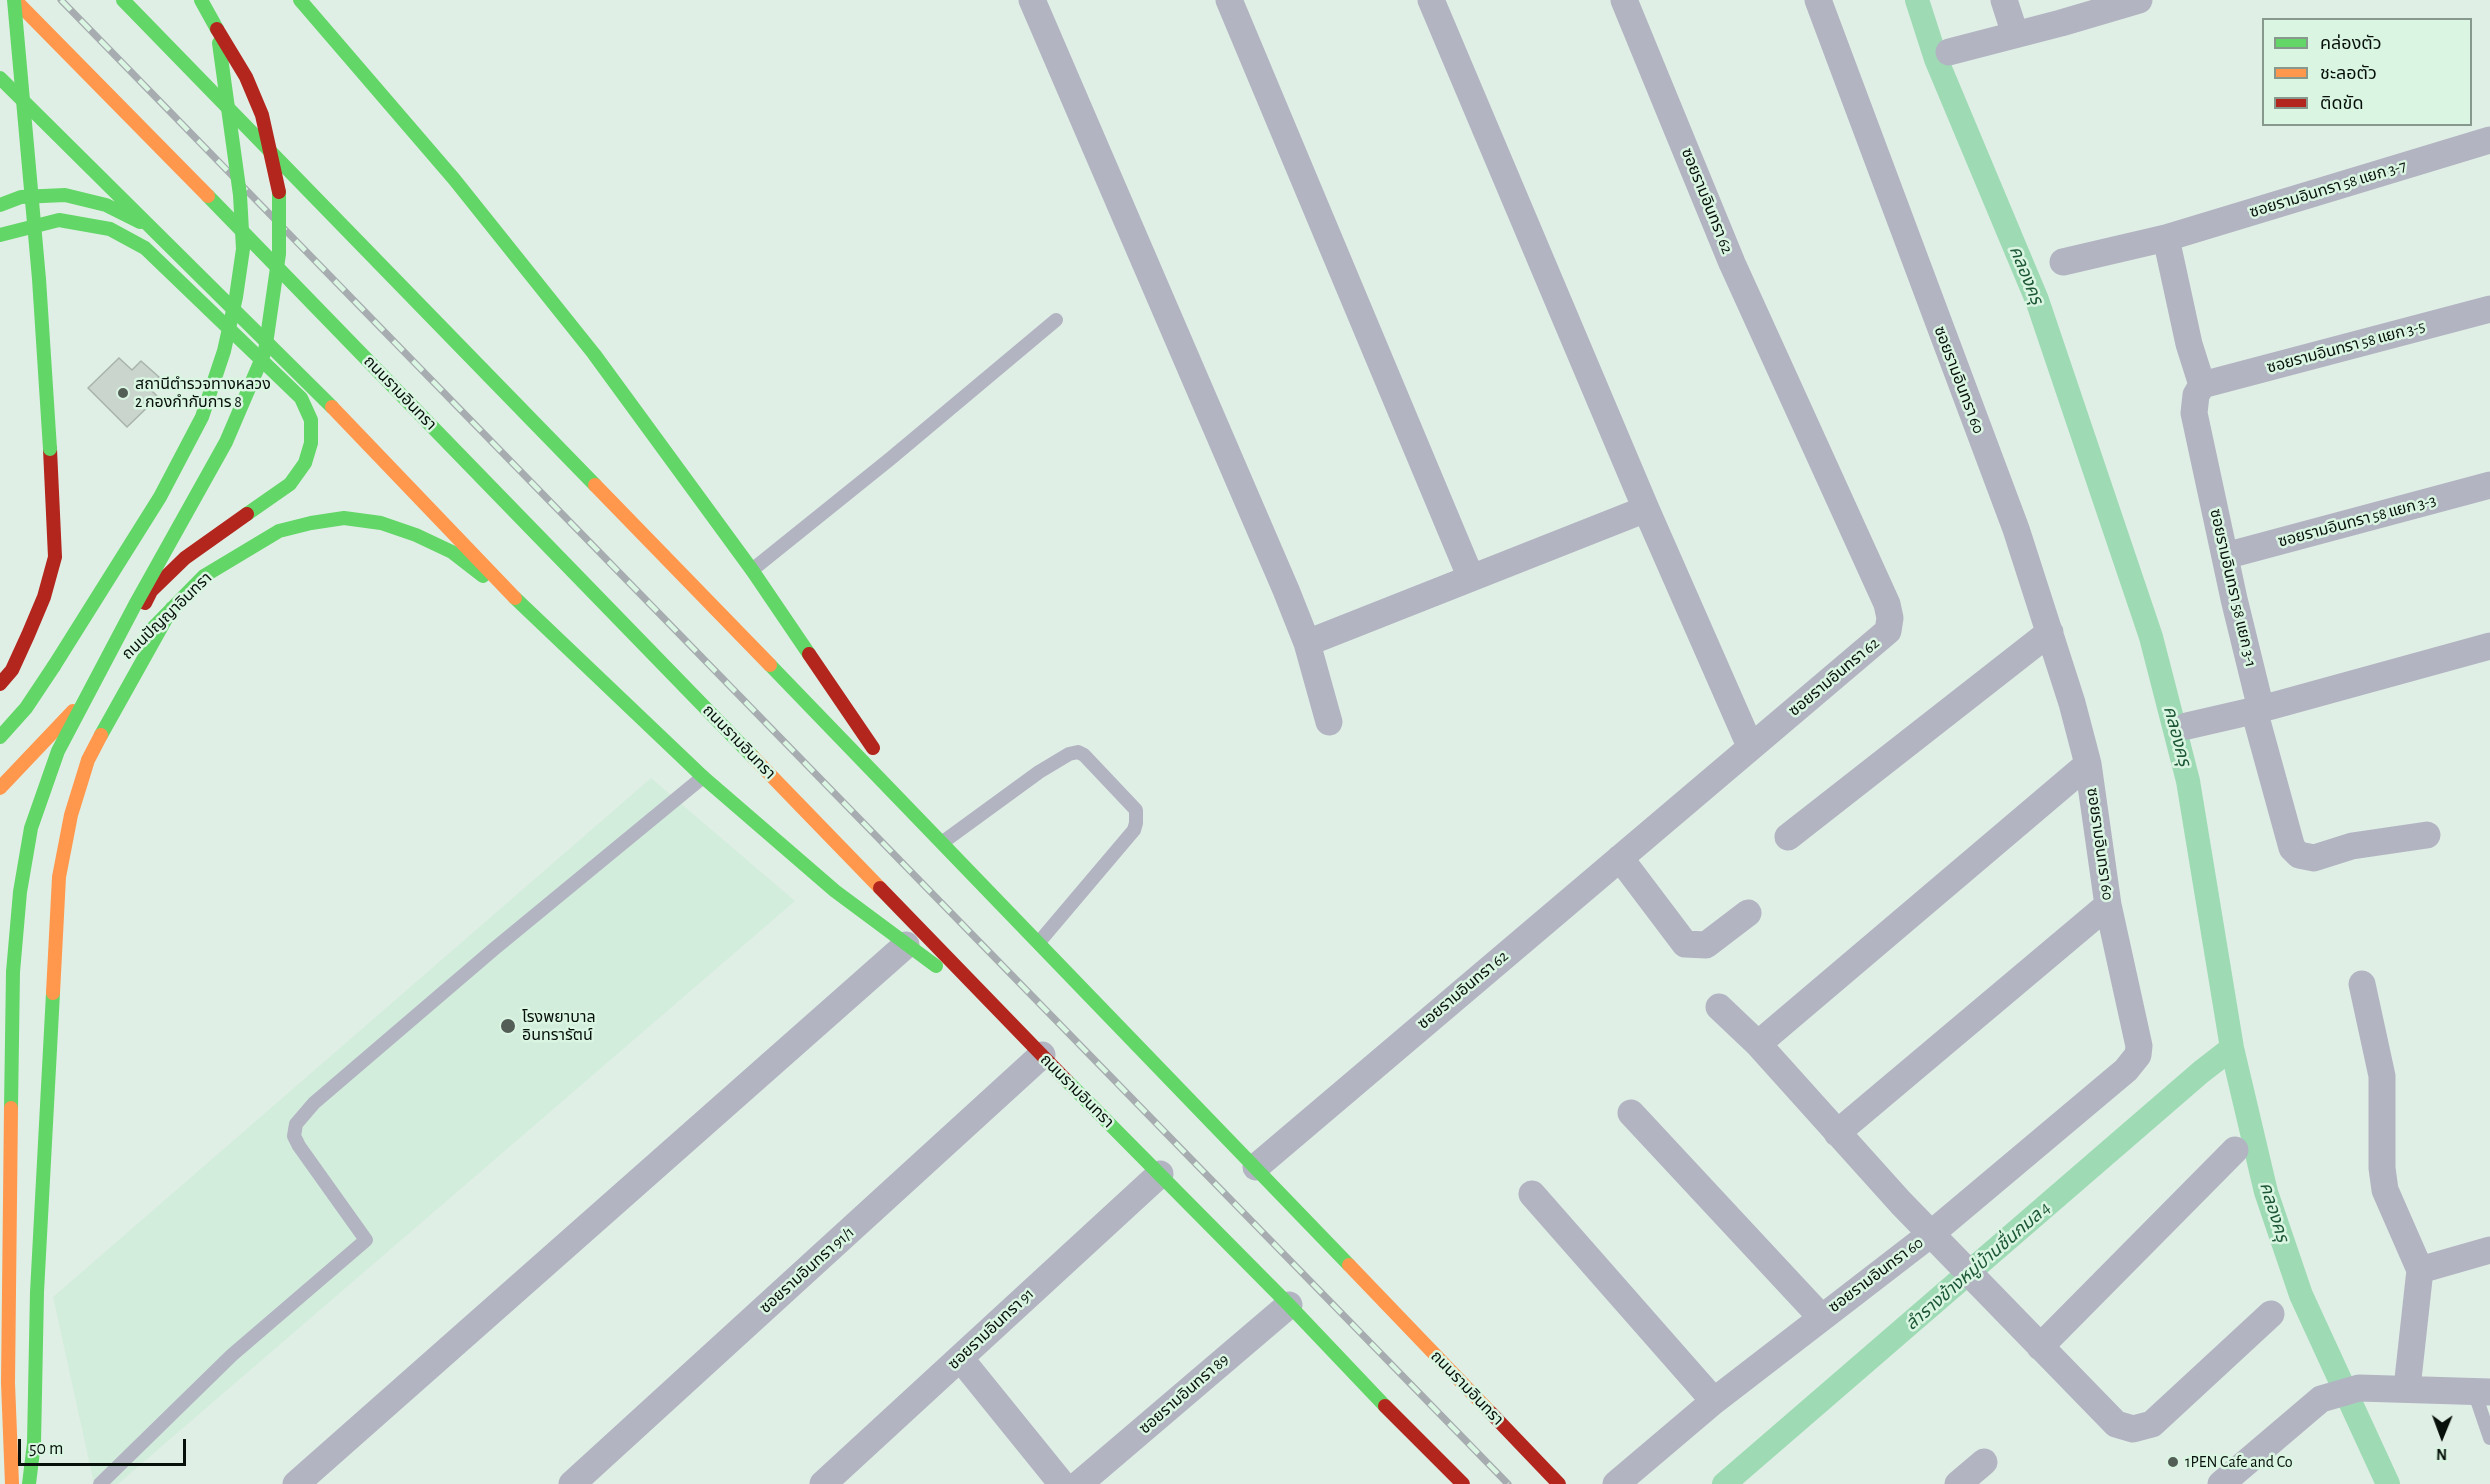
<!DOCTYPE html>
<html>
<head>
<meta charset="utf-8">
<style>
	body { margin:0 }
	#map { position:relative; width:2490px; height:1484px; overflow:hidden; background:#e0efe5; font-family:"Alegreya Sans","Noto Sans Thai",sans-serif }
	canvas { display:block }
	.legend { position:absolute; left:2262px; top:18px; width:210px; height:108px; box-sizing:border-box; background:#daf5e2; border:2px solid #86998c; margin:0; padding:8px 10px; list-style:none; font-size:18px; color:#07100a }
	.legend li { display:flex; align-items:center; gap:12px; height:30px }
	.legend b { width:30px; border:2px solid #86998c }
	.north { position:absolute; left:2412px; top:1406px; width:60px; height:60px; -webkit-text-stroke:4px #daf5e2; paint-order:stroke; rotate:181deg; font-size:16px; font-weight:700; line-height:24px; text-align:center; color:#07100a }
	.north::after { content:''; display:block; margin:auto; width:21px; height:27px; background:#07100a; clip-path:polygon(50% 0,100% 100%,50% 72%,0 100%) }
	.scale { position:absolute; left:18px; top:1439px; width:168px; height:27px; box-sizing:border-box; border:3px solid #07100a; border-top:0; padding-left:8px; font-size:18px; line-height:21px; white-space:nowrap; color:#07100a; -webkit-text-stroke:4px #daf5e2; paint-order:stroke }
</style>
</head>
<body>
<div id="map">
<canvas width="2490" height="1484"></canvas>
<ul class="legend">
<li><b style="height:8px;background:#63d668"></b>คล่องตัว</li>
<li><b style="height:8px;background:#ff974d"></b>ชะลอตัว</li>
<li><b style="height:8px;background:#b3261e"></b>ติดขัด</li>
</ul>
<div class="north">N</div>
<div class="scale">50 m</div>
</div>
<script>
const ctx = document.querySelector('canvas').getContext('2d');
ctx.lineJoin = 'round';
function paint(path, color) { ctx.fillStyle = color; ctx.fill(path, 'evenodd'); }
const shape = rows => new Path2D(rows.map(r => 'M' + r).join(''));
function trace(path, color, width, dash) { ctx.strokeStyle = color; ctx.lineWidth = width; ctx.lineCap = dash ? 'butt' : 'round'; ctx.setLineDash(dash || []); ctx.stroke(path); }
function write(font, color, halo, rows, align = 'center') {
  ctx.font = font + ' "Alegreya Sans","Noto Sans Thai",sans-serif'; ctx.lineWidth = 5; ctx.setLineDash([]); ctx.textBaseline = 'middle'; ctx.strokeStyle = halo; ctx.fillStyle = color; for (const [text, x, y, turn = 0] of rows) {
    ctx.save(); ctx.translate(x, y); ctx.rotate((+turn || 0) * Math.PI / 180); ctx.textAlign = isNaN(turn) ? turn : align; if (halo) ctx.strokeText(text, 0, 0); ctx.fillText(text, 0, 0); ctx.restore();
  }
}
const built = shape([
	[651,778,795,901,118,1484,94,1484,53,1297]
]);
const canal = shape([
	[1917,0,1936,59,2037,300,2151,637,2188,781,2232,1048,2266,1192,2301,1295,2388,1484],
	[1724,1484,2201,1072,2232,1048]
]);
const building = shape([
	[119,358,132,370,141,361,159,377,149,388,158,397,127,427,88,388,119,358]
]);
const lane = shape([
	[752,570,890,459,1056,320],
	[943,842,1039,772,1069,754,1078,752,1084,755,1136,810,1136,823,1134,830,1040,941],
	[2474,1391,2490,1438],
	[100,1484,232,1355,366,1240,299,1146,294,1136,296,1124,314,1103,494,949,703,777]
]);
const street = shape([
	[1032,0,1286,590,1307,643,1329,722],
	[1229,0,1471,578],
	[1431,0,1646,509,1750,746],
	[2004,0,2015,34],
	[1949,52,2061,23,2139,0],
	[2166,238,2189,344,2202,385,2196,395,2194,413,2234,599,2261,709],
	[2063,262,2166,238,2490,140],
	[2202,385,2490,309],
	[2225,556,2490,485],
	[1307,643,1646,509],
	[2254,710,2292,848,2299,855,2314,858,2352,846,2427,835],
	[2187,726,2261,709,2490,646],
	[1788,837,2050,632],
	[1620,858,1685,944,1706,945,1748,913],
	[2362,984,2382,1076,2382,1168,2385,1190,2420,1270,2407,1388],
	[1719,1007,1758,1044,1901,1203,2116,1424,2133,1429,2152,1424,2271,1314],
	[1758,1044,2088,764],
	[1631,1113,1821,1317],
	[1837,1133,2108,905],
	[1256,1167,1888,631,1890,618,1887,604,1732,263,1624,0],
	[1532,1194,1714,1401],
	[2420,1270,2490,1250],
	[2040,1347,2235,1150],
	[960,1358,1062,1484],
	[296,1484,906,945],
	[572,1484,1042,1055],
	[823,1484,1160,1174],
	[1079,1484,1289,1305],
	[1616,1484,1714,1401,1932,1233,2126,1070,2138,1055,2139,1046,2108,905,2088,764,2072,703,2016,529,1818,0],
	[1958,1484,1984,1462],
	[2221,1484,2321,1399,2359,1388,2490,1392]
]);
const fast = shape([
	[123,0,595,485],
	[201,0,217,29],
	[300,0,454,179,594,354,752,570,809,654],
	[0,78,332,407],
	[208,196,753,757],
	[0,205,21,197,65,195,106,205,140,222],
	[0,235,59,220,110,229,145,248,301,398,311,420,311,443,305,463,290,484,247,514],
	[515,598,703,777,835,891,936,966],
	[152,629,204,576,279,531,311,523,344,518,381,523,416,535,452,552,483,576],
	[770,665,1349,1265],
	[101,735,172,608],
	[0,737,26,708,54,666],
	[1067,1081,1289,1305,1385,1406],
	[11,1108,13,972],
	[29,1484,34,1443,37,1292,53,993]
]);
const slow = shape([
	[15,0,208,196],
	[332,407,515,598],
	[595,485,770,665],
	[753,757,880,888],
	[0,788,73,711],
	[53,993,59,877,71,815,88,760,101,735],
	[11,1108,8,1383,12,1484],
	[1349,1265,1491,1413]
]);
const jam = shape([
	[145,603,151,591,185,558,247,514],
	[809,654,873,748],
	[0,684,12,670,28,635,44,597,55,557,50,449],
	[880,888,1067,1081],
	[1385,1406,1463,1484],
	[1491,1413,1559,1484]
]);
const rail = shape([
	[61,0,1508,1484]
]);
const fastBridge = shape([
	[14,0,39,279,50,449],
	[54,666,160,497,202,417,224,351,236,297,243,249,240,195,219,43],
	[13,972,20,892,31,828,58,751,135,605,226,442,265,351,279,254,279,192]
]);
const jamBridge = shape([
	[217,29,246,77,262,115,279,192]
]);
const markers = [
	[123,393,6,"#535e57"],
	[508,1026,8,"#535e57"],
	[2173,1462,6,"#535e57"]
];
const streetNames = [
	["ซอยรามอินทรา 58 แยก 3-7",2328,189,-17],
	["ซอยรามอินทรา 62",1707,201,68],
	["ซอยรามอินทรา 58 แยก 3-5",2346,347,-15],
	["ซอยรามอินทรา 60",1959,380,69],
	["ถนนรามอินทรา",400,393,46],
	["ซอยรามอินทรา 58 แยก 3-3",2357,521,-15],
	["ซอยรามอินทรา 58 แยก 3-1",2233,588,77],
	["ถนนปัญญาอินทรา",167,616,-44],
	["ซอยรามอินทรา 62",1834,677,-40],
	["ถนนรามอินทรา",739,742,46],
	["ซอยรามอินทรา 60",2100,844,82],
	["ซอยรามอินทรา 62",1463,990,-40],
	["ถนนรามอินทรา",1077,1091,45],
	["ซอยรามอินทรา 91/1",807,1270,-42],
	["ซอยรามอินทรา 60",1876,1275,-37],
	["ซอยรามอินทรา 91",991,1329,-43],
	["ถนนรามอินทรา",1467,1388,46],
	["ซอยรามอินทรา 89",1184,1394,-41]
];
const poiNames = [
	["สถานีตำรวจทางหลวง",135,384],
	["2 กองกำกับการ 8",135,402],
	["โรงพยาบาล",522,1017],
	["อินทรารัตน์",522,1035],
	["1PEN Cafe and Co",2185,1462]
];
const waterNames = [
	["คลองครุ",2026,275,68],
	["คลองครุ",2177,736,75],
	["คลองครุ",2274,1212,73],
	["ลำรางข้างหมู่บ้านชื่นกมล 4",1978,1266,-41]
];
paint(built, '#d3eddc');
trace(canal, '#9edbb5', 24);
paint(building, '#c9d5cd');
trace(building, '#a7b3ab', 1.5);
trace(lane, '#b2b4c2', 14);
trace(street, '#b2b4c2', 27);
trace(fast, '#63d668', 14);
trace(slow, '#ff974d', 14);
trace(jam, '#b3261e', 14);
trace(rail, '#a6acaf', 7);
trace(rail, '#daf5e2', 4.5, [14]);
trace(fastBridge, '#63d668', 14);
trace(jamBridge, '#b3261e', 14);
for (const [x, y, r, color] of markers) { const dot = new Path2D(); dot.arc(x, y, r, 0, 2 * Math.PI); ctx.fillStyle = color; ctx.fill(dot); trace(dot, '#daf5e2', 2); }
write('16px', '#07100a', '#daf5e2', streetNames);
write('16px', '#07100a', '#daf5e2', poiNames, 'left');
write('italic 18px', '#1c5736', '#daf5e2', waterNames);
</script>
</body>
</html>
